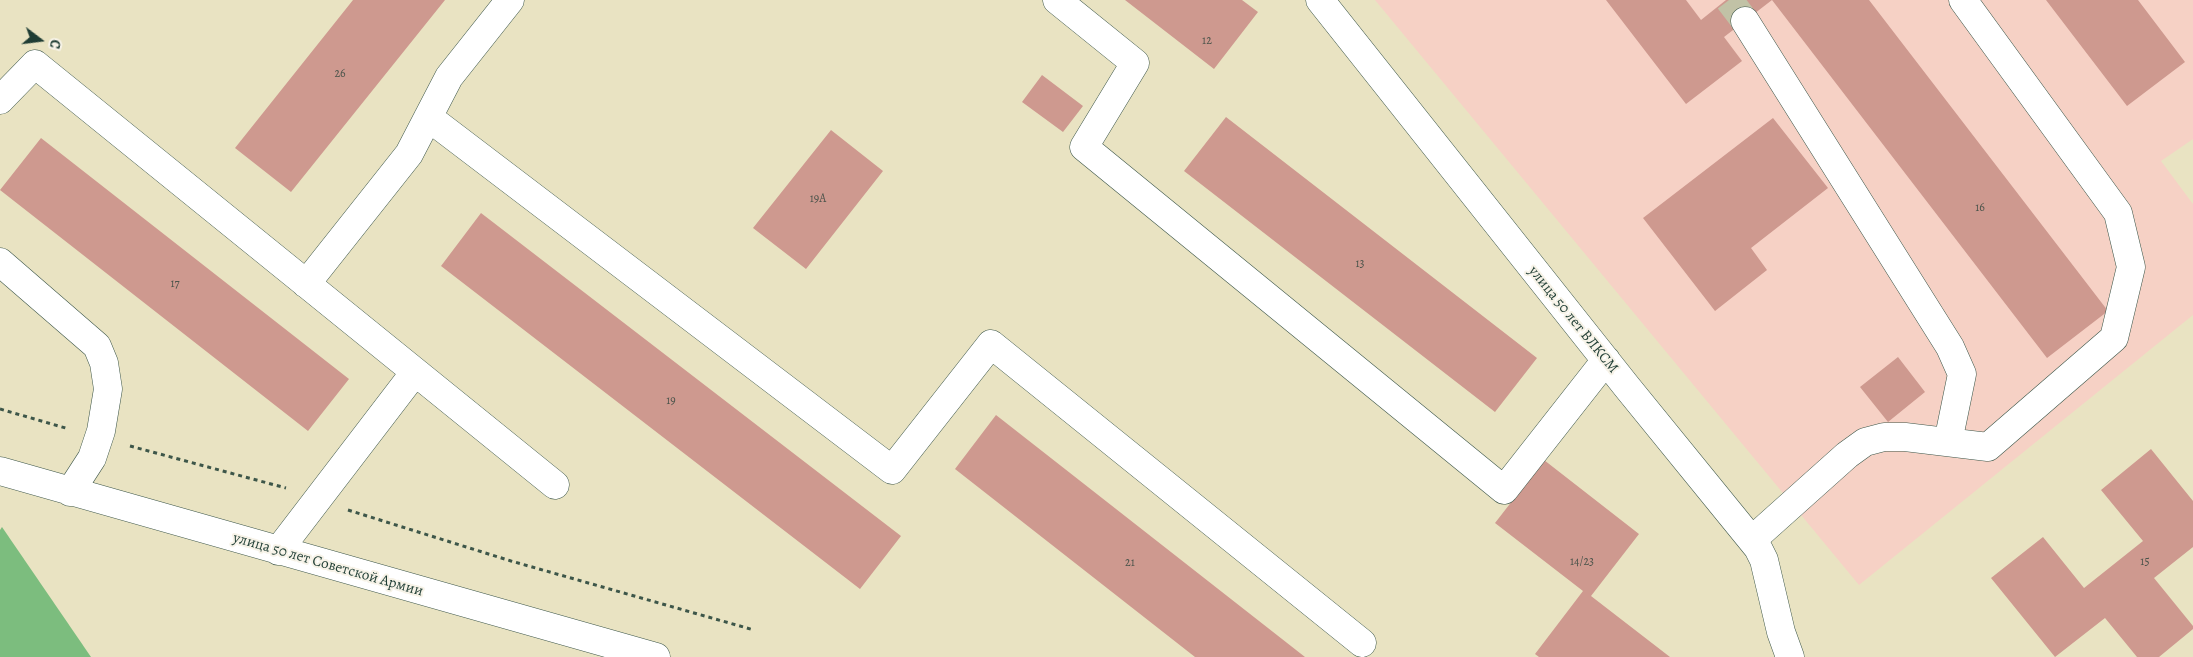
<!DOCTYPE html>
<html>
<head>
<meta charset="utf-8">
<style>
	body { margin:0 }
	#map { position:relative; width:2193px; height:657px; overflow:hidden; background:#e9e3c2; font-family:Alegreya,serif }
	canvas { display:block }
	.north { position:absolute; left:15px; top:15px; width:50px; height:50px; -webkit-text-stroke:4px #f7f3e8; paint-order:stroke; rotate:105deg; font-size:14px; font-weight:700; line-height:20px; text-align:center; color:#1f3d34 }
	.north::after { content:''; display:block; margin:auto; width:18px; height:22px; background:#1f3d34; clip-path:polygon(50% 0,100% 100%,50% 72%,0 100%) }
</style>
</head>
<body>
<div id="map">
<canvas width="2193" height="657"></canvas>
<div class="north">С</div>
</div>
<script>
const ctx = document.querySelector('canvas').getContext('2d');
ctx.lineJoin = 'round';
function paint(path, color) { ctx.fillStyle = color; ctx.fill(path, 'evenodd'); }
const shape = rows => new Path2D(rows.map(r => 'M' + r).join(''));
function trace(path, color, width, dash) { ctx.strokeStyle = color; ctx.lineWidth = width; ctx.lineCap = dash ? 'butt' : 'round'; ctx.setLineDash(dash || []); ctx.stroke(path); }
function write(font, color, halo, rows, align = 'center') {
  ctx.font = font + ' Alegreya,serif'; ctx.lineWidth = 4; ctx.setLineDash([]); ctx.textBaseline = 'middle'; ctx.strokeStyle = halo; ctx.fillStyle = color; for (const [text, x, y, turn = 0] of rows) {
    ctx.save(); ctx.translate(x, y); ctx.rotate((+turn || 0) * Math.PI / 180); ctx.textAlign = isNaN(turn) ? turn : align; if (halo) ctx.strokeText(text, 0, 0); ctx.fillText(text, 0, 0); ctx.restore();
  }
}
const built = shape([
	[1375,0,2193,0,2193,139,2161,161,2193,204,2193,315,1859,585]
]);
const forest = shape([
	[2,527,91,657,0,657,0,530]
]);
const building = shape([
	[353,0,445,0,291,192,235,148],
	[1125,0,1242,0,1258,12,1214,69],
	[1606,0,1686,0,1701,20,1726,0,1869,0,2108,311,2047,358,1772,0,1724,37,1742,61,1686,104],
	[2046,0,2138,0,2185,62,2127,106],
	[1042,75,1083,106,1063,132,1022,102],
	[1226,117,1537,358,1495,412,1184,171],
	[1773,118,1828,188,1751,248,1767,270,1715,311,1643,218],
	[831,130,883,171,806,269,753,228],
	[41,138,349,379,308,431,0,190],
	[481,213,901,536,860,589,441,266],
	[1898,357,1925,392,1888,422,1860,387],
	[996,415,1305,657,1195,657,955,469],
	[2151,449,2193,501,2193,547,2154,578,2193,626,2193,629,2159,657,2137,657,2105,618,2055,657,1991,578,2043,537,2084,588,2143,541,2101,490],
	[1544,460,1639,534,1591,596,1670,657,1539,657,1535,654,1583,591,1495,523]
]);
const minorTunnel = shape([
	[1729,0,1745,21]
]);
const path = shape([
	[0,409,69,429],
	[130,446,286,488],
	[348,510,511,561,754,630]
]);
const minor = shape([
	[1057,0,1135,63,1084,147,1504,490,1606,360],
	[1320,0,1627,387,1758,548,1764,560,1781,632,1790,657],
	[1745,21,1950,347,1962,374,1948,442],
	[0,100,35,64,555,485],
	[428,117,892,470,991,344,1362,643],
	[0,262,97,346,104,363,108,389,101,431,92,458,70,492],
	[306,284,409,154,449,77,510,0],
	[0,471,656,657],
	[1752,540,1847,455,1865,442,1884,437,1905,437,1988,447,2114,338,2131,267,2118,213,1963,0],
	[278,551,415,372]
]);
const numberNames = [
	["12",1207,41],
	["26",340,74],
	["19А",818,199],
	["16",1980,208],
	["13",1360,264],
	["17",175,284],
	["19",671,401],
	["14/23",1582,562],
	["15",2145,562],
	["21",1130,563]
];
const streetNames = [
	["улица 50 лет ВЛКСМ",1573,320,51],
	["улица 50 лет Советской Армии",328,565,16]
];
paint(built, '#f6d1c5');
paint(forest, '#7cbd7e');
paint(building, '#ce998f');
trace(minorTunnel, '#c1c2a6', 28, [28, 14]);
trace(minor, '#3d5649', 29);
trace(path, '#3d5649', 3, [4, 4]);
trace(minor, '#fff', 28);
write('12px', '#4b544b', null, numberNames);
write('15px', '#1f3d34', '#f7f3e8', streetNames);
</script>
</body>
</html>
